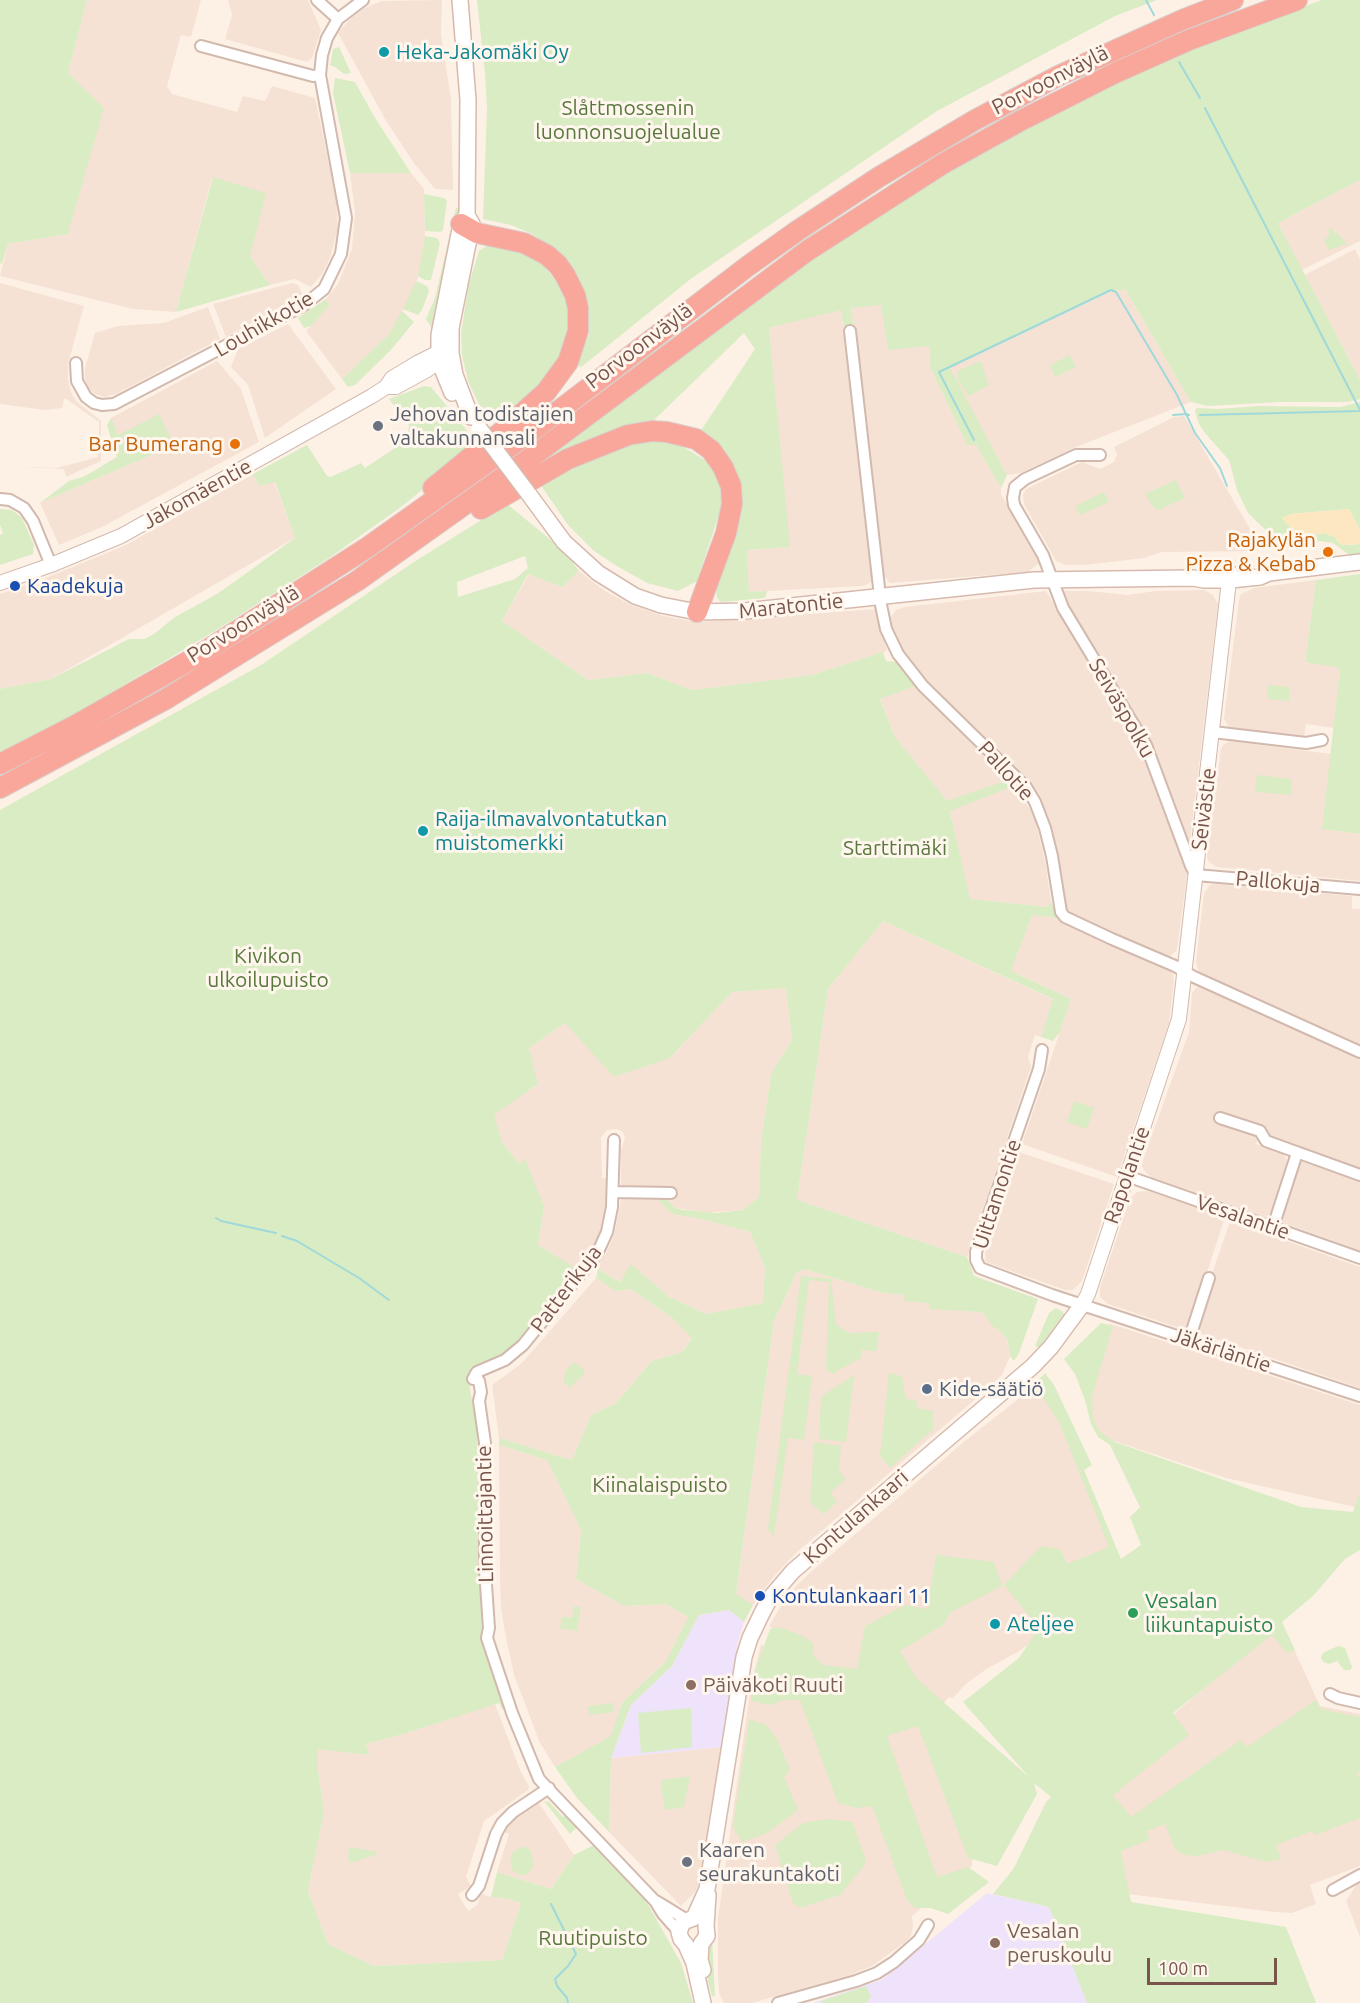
<!DOCTYPE html>
<html>
<head>
<meta charset="utf-8">
<style>
	body { margin:0 }
	#map { position:relative; width:1360px; height:2003px; overflow:hidden; background:#fdf1e6; font-family:Ubuntu,sans-serif }
	canvas { display:block }
	.scale { position:absolute; left:1147px; top:1958px; width:130px; height:27px; box-sizing:border-box; border:3px solid #78544a; border-top:0; padding-left:8px; font-size:18px; line-height:21px; white-space:nowrap; color:#78544a; -webkit-text-stroke:4px #fff6ed; paint-order:stroke }
</style>
</head>
<body>
<div id="map">
<canvas width="1360" height="2003"></canvas>
<div class="scale">100 m</div>
</div>
<script>
const ctx = document.querySelector('canvas').getContext('2d');
ctx.lineJoin = 'round';
function paint(path, color) { ctx.fillStyle = color; ctx.fill(path, 'evenodd'); }
const shape = rows => new Path2D(rows.map(r => 'M' + r).join(''));
function trace(path, color, width, dash) { ctx.strokeStyle = color; ctx.lineWidth = width; ctx.lineCap = dash ? 'butt' : 'round'; ctx.setLineDash(dash || []); ctx.stroke(path); }
function write(font, color, halo, rows, align = 'center') {
  ctx.font = font + ' Ubuntu,sans-serif'; ctx.lineWidth = 6; ctx.setLineDash([]); ctx.textBaseline = 'middle'; ctx.strokeStyle = halo; ctx.fillStyle = color; for (const [text, x, y, turn = 0] of rows) {
    ctx.save(); ctx.translate(x, y); ctx.rotate((+turn || 0) * Math.PI / 180); ctx.textAlign = isNaN(turn) ? turn : align; if (halo) ctx.strokeText(text, 0, 0); ctx.fillText(text, 0, 0); ctx.restore();
  }
}
const residential = shape([
	[87,0,201,0,191,37,181,35,167,86,172,94,237,112,243,96,265,101,272,86,315,98,336,197,338,228,330,258,322,274,311,287,295,279,270,285,250,256,212,178,176,312,133,309,0,276,8,244,68,234,103,109,68,73],
	[228,0,308,0,321,30,312,58,307,62,225,39,232,15],
	[442,0,441,35,451,99,453,190,435,189,413,162,385,119,338,33,350,19,365,8,381,1],
	[350,173,411,173,424,189,425,236,419,275,408,302,389,334,342,379,306,331,329,306,326,299,338,284,352,249,355,212],
	[1360,180,1360,241,1302,270,1278,223],
	[1355,249,1360,259,1360,380,1305,275],
	[0,283,84,306,68,364,68,379,71,392,76,401,101,421,101,461,66,477,64,469,0,466,57,468,98,457,99,429,99,422,66,399,64,399,62,408,45,410,0,404],
	[292,283,298,285,303,295,226,337,213,304],
	[1125,289,1191,402,1081,445,1020,473,1007,475,949,368,1109,292],
	[881,304,929,346,930,367,967,445,976,445,1001,488,1001,494,1038,559,1038,564,1028,572,890,583,883,575,851,308],
	[208,307,220,339,116,394,105,397,95,394,88,387,85,378,85,368,95,333,118,326,164,323],
	[841,310,873,581,863,586,749,592,747,550,789,547,769,328,821,313],
	[288,324,336,389,265,438,248,385,231,367,238,349],
	[217,361,241,389,259,442,102,527,59,545,40,503,159,452,117,436,111,418],
	[1184,416,1256,539,1258,551,1161,552,1144,558,1085,565,1066,565,1056,561,1024,504,1023,495,1026,489,1082,462,1100,469,1114,462,1117,454,1114,447,1174,417],
	[253,474,259,486,274,481,295,538,51,679,0,689,0,594,43,579,124,546],
	[579,571,605,591,629,604,663,616,697,622,876,609,887,651,812,675,692,690,647,673,588,680,502,621,529,574,562,587],
	[1316,580,1305,662,1340,667,1334,728,1306,724,1304,737,1229,727,1224,719,1239,600,1241,594,1254,588],
	[1204,590,1213,595,1218,604,1189,850,1150,743,1059,591,1089,591,1127,595,1156,591],
	[1046,591,1141,749,1187,874,1177,950,1169,957,1163,956,1070,914,1062,903,1044,813,896,647,890,622,891,617,896,610,905,607],
	[915,686,948,717,1008,780,947,802,895,737,880,698],
	[1230,741,1331,754,1322,829,1360,834,1360,881,1216,867,1209,862,1207,857,1221,749,1223,745],
	[1014,786,1034,815,1045,861,1051,902,1047,907,969,899,950,810],
	[1215,884,1352,896,1352,909,1360,909,1360,1046,1203,974,1198,970,1196,962,1204,893,1210,885],
	[1032,914,1052,917,1168,969,1173,974,1174,981,1169,1023,1117,1177,1022,1144,1071,999,1011,971],
	[883,921,1054,1000,1041,1037,1035,1035,1028,1057,1031,1067,967,1257,797,1200,828,989],
	[1204,985,1360,1057,1360,1169,1269,1138,1261,1129,1256,1144,1282,1153,1287,1160,1272,1211,1266,1217,1151,1177,1146,1173,1142,1167,1143,1160,1189,1032,1192,993,1197,987],
	[786,988,792,1040,771,1074,761,1142,759,1197,743,1210,704,1213,676,1208,665,1198,623,1187,621,1186,621,1150,625,1138,623,1132,617,1129,607,1130,601,1137,602,1178,610,1179,610,1192,604,1231,586,1265,573,1267,538,1245,544,1206,525,1160,519,1164,502,1142,493,1115,537,1085,529,1048,565,1023,670,1058,732,992],
	[1019,1152,1114,1184,1082,1281,1073,1290,1065,1290,986,1262,985,1253],
	[1302,1162,1360,1180,1360,1250,1283,1223,1281,1219,1299,1163],
	[1147,1191,1225,1217,1191,1322,1185,1328,1179,1328,1108,1304,1100,1297,1100,1287,1130,1199,1137,1192],
	[627,1197,656,1198,672,1214,701,1219,750,1232,765,1268,763,1303,706,1314,669,1297,631,1265,620,1282,597,1268,607,1252,614,1235,621,1200],
	[1230,1221,1360,1267,1360,1388,1201,1334,1199,1327,1216,1275,1212,1274],
	[804,1269,883,1293,905,1295,930,1303,929,1308,982,1312,993,1327,1000,1331,1007,1339,1010,1356,1002,1375,993,1384,796,1553,775,1575,753,1605,736,1595,774,1321,797,1272],
	[596,1278,615,1291,631,1289,672,1318,692,1337,682,1352,652,1361,615,1404,591,1415,572,1460,499,1438,492,1385,522,1363],
	[1111,1324,1360,1405,1360,1493,1355,1507,1226,1478,1099,1436,1072,1353,1106,1325],
	[1041,1381,1063,1416,1111,1548,1034,1635,1036,1638,1021,1650,985,1670,966,1684,952,1699,949,1697,943,1704,833,1674,769,1626,782,1604,797,1585,813,1570,965,1441],
	[499,1445,547,1460,581,1530,576,1579,624,1606,666,1604,688,1617,666,1661,622,1703,612,1736,555,1767,539,1741,524,1701,514,1675,505,1633,501,1607,500,1580],
	[1282,1623,1320,1706,1360,1714,1360,1866,1310,1885,1316,1904,1292,1913,1274,1912,1127,1894,1087,1787],
	[761,1644,827,1693,903,1702,972,1746,972,1866,912,1916,913,1927,911,1935,907,1941,872,1966,850,1975,752,2003,724,2003,719,1993,718,1975,718,1918,751,1685],
	[495,1704,520,1770,529,1786,528,1790,484,1821,466,1877,471,1886,458,1894,468,1911,477,1905,481,1894,491,1897,505,1898,521,1903,502,1960,374,1966,328,1944,308,1891,324,1812,318,1770,318,1748,368,1755,366,1744,407,1733],
	[721,1747,701,1878,695,1892,681,1906,609,1832,611,1758],
	[535,1803,539,1803,574,1855,551,1889,497,1872,509,1834,502,1831,510,1820],
	[1360,1883,1360,1937,1346,1901,1356,1885]
]);
const education = shape([
	[729,1610,744,1622,738,1642,721,1747,611,1758,631,1705,672,1666,699,1615],
	[987,1893,1049,1907,1087,2003,813,2003,883,1979]
]);
const green = shape([
	[0,0,87,0,68,73,104,108,68,234,8,244,2,264,0,263],
	[477,0,1157,0,1115,16,937,111,692,278,580,368,578,362,589,335,589,321,587,298,579,278,568,263,554,249,532,234,511,225,483,219,487,109,485,74],
	[1322,0,1360,0,1360,180,1278,223,1360,380,1360,399,1348,402,1280,402,1208,406,1191,402,1125,289,1109,292,950,368,1007,475,1001,488,976,445,967,445,930,367,929,346,888,350,881,305,851,308,854,329,844,330,841,310,772,327,769,328,790,547,747,550,749,592,767,591,765,598,721,602,717,598,716,587,735,511,700,432,755,349,744,333,652,422,523,472,805,262,987,147,1144,69,1228,34],
	[339,47,351,73,344,74,335,67,330,65,333,49],
	[335,78,355,82,375,118,411,173,350,173,333,93],
	[213,177,266,193,250,256,270,285,176,312],
	[424,194,444,198,447,201,443,230,441,232,425,231],
	[456,208,459,208,454,241,433,330,426,319,435,298],
	[1332,228,1334,233,1337,233,1347,244,1329,250,1324,241,1330,234,1328,230],
	[425,236,437,238,440,243,431,280,425,280,418,276],
	[490,244,527,253,545,267,559,285,567,305,569,325,566,346,551,372,529,397,496,416,479,405,468,381,462,355,461,333,469,284,479,251],
	[416,281,427,286,429,291,422,310,418,315,403,309],
	[326,299,329,306,311,326,304,328,298,318],
	[402,311,414,322,390,351,355,385,348,387,342,379,389,334],
	[1070,355,1076,367,1055,377,1050,365],
	[981,361,989,385,969,396,958,381,957,371],
	[424,386,431,387,478,444,401,507,329,558,215,631,50,729,0,754,0,689,51,679,129,639,144,639,154,634,175,617,217,594,241,577,295,538,275,482,259,486,253,474,307,445,327,476,331,477,361,463,365,468,407,440,409,425,389,399],
	[1360,402,1360,530,1349,509,1291,514,1282,518,1295,532,1294,536,1287,536,1277,541,1248,513,1237,490,1229,460,1204,432,1198,422,1195,410,1197,408,1218,409,1258,406,1340,407],
	[159,414,171,438,159,446,159,452,40,503,69,481,85,476,117,457,107,425,111,418,118,435],
	[666,440,685,448,708,462,720,482,722,505,697,581,678,591,647,583,615,565,593,550,568,525,540,484,584,460,626,445,646,441],
	[1176,480,1185,498,1158,510,1155,509,1145,494],
	[1104,492,1109,502,1080,515,1075,506],
	[507,504,563,550,579,571,562,587,528,574,502,621,588,680,647,673,692,690,812,675,883,652,886,661,897,662,915,686,880,699,895,737,947,801,1008,780,1014,786,950,811,970,899,1047,907,1051,902,1055,912,1061,921,1052,917,1032,915,1011,971,1071,999,1060,1032,1053,1041,1041,1037,1053,999,883,921,828,989,797,1200,967,1257,974,1276,1038,1299,1019,1353,1014,1361,1010,1356,1007,1339,1000,1331,993,1327,982,1312,929,1309,929,1303,904,1301,905,1295,883,1293,804,1269,797,1272,774,1321,736,1594,753,1605,744,1622,729,1610,699,1615,672,1666,631,1705,611,1758,609,1832,577,1798,555,1767,611,1736,622,1703,666,1661,688,1617,666,1604,624,1606,576,1579,581,1530,547,1460,499,1445,499,1438,572,1460,591,1415,615,1404,652,1361,682,1352,692,1338,672,1318,631,1289,615,1291,596,1278,598,1269,620,1282,631,1264,669,1297,706,1314,763,1303,765,1268,750,1232,701,1219,672,1214,656,1198,665,1198,676,1208,683,1210,717,1213,743,1210,759,1197,761,1142,771,1074,792,1040,786,988,732,992,670,1058,614,1077,565,1023,529,1048,538,1084,494,1115,502,1142,519,1164,525,1159,544,1206,538,1245,579,1270,519,1345,502,1359,473,1370,468,1379,477,1426,480,1572,483,1626,488,1657,505,1708,502,1709,499,1703,407,1733,366,1744,369,1755,318,1749,318,1770,324,1812,308,1891,328,1944,374,1966,502,1960,521,1903,505,1898,491,1897,497,1872,551,1889,574,1855,594,1845,642,1894,681,1963,693,2003,0,2003,0,810,261,665,417,560],
	[525,556,528,568,515,579,458,597,457,582],
	[0,509,12,510,22,518,34,545,33,554,0,565,0,535,3,533,0,525],
	[1324,533,1335,537,1338,542,1347,545,1360,544,1360,554,1348,554,1333,543,1320,541,1305,544,1301,540,1306,536],
	[1360,574,1360,834,1322,829,1340,668,1305,662,1316,580],
	[1268,685,1290,687,1289,701,1267,699],
	[1257,775,1292,779,1291,795,1255,792],
	[1074,1101,1094,1108,1087,1129,1067,1122],
	[801,1276,831,1279,836,1324,849,1333,879,1332,877,1351,861,1350,861,1358,832,1374,826,1369,829,1282,809,1280,797,1374,812,1376,804,1440,788,1438,774,1536,768,1529],
	[1056,1308,1063,1312,1065,1318,1043,1349,1035,1346,1049,1313],
	[1101,1323,1113,1326,1092,1396,1093,1418,1099,1431,1115,1442,1301,1507,1353,1512,1360,1491,1360,1550,1345,1559,1313,1596,1282,1622,1295,1650,1287,1653,1272,1635,1173,1713,1189,1735,1113,1795,1131,1817,1241,1740,1247,1747,1316,1700,1321,1709,1360,1717,1360,1771,1357,1772,1360,1780,1360,1818,1315,1835,1312,1831,1276,1845,1281,1859,1267,1862,1223,1850,1198,1856,1185,1855,1175,1850,1165,1824,1147,1831,1149,1840,1121,1851,1131,1902,1286,1927,1316,2003,1087,2003,1049,1907,993,1894,1014,1868,1046,1802,1051,1797,1034,1783,1037,1794,997,1866,968,1858,918,1726,887,1736,937,1877,968,1867,989,1882,948,1914,931,1908,915,1908,907,1900,872,1806,857,1808,838,1803,800,1700,783,1700,771,1705,751,1701,753,1677,770,1629,778,1627,801,1635,813,1643,814,1656,823,1665,857,1669,865,1626,905,1605,927,1609,936,1555,994,1562,1002,1586,951,1612,943,1625,900,1651,916,1678,1029,1777,963,1702,1019,1658,1039,1628,1004,1585,1041,1546,1060,1549,1067,1564,1109,1547,1059,1422,1034,1384,1045,1373,1054,1385,1092,1465,1084,1470,1121,1559,1141,1545,1130,1517,1140,1507,1110,1445,1098,1437,1091,1424,1085,1400,1075,1374,1064,1359],
	[574,1362,586,1372,570,1388,563,1382,566,1370],
	[889,1372,902,1377,906,1399,916,1400,917,1408,933,1411,933,1429,890,1468,880,1456],
	[854,1375,846,1442,819,1439,821,1399,825,1394],
	[814,1442,841,1446,839,1471,846,1479,830,1493,837,1502,823,1514,810,1502],
	[490,1464,493,1465,494,1484,494,1544,490,1547],
	[574,1606,581,1607,577,1631,560,1628,562,1617,572,1618],
	[1338,1646,1345,1648,1352,1667,1350,1670,1344,1670,1337,1661,1329,1664,1323,1662,1321,1657,1323,1653],
	[613,1703,614,1712,589,1715,588,1706],
	[691,1708,692,1747,641,1753,638,1713],
	[749,1719,766,1725,777,1739,790,1770,784,1777,798,1810,767,1833,742,1842,733,1827],
	[690,1776,684,1807,665,1810,661,1788,662,1780],
	[544,1801,549,1802,563,1817,566,1815,578,1826,570,1834],
	[828,1819,852,1822,866,1860,863,1867,840,1895,800,1908,793,1903,775,1845,803,1823],
	[525,1846,531,1851,534,1866,526,1875,519,1875,512,1870,510,1859,514,1851],
	[349,1847,377,1852,378,1854,350,1863,348,1859],
	[712,1940,715,1996,712,1996,703,1962,703,1950],
	[866,1986,871,1997,866,2003,823,2003,821,2001]
]);
const sand = shape([
	[1349,509,1360,530,1360,544,1341,545,1335,537,1324,533,1306,536,1301,540,1294,536,1295,532,1282,518,1291,514]
]);
const stream = shape([
	[1146,0,1154,15],
	[1179,62,1200,98],
	[1205,108,1360,410],
	[1173,415,1186,414,1195,433,1220,468,1227,486],
	[1200,415,1360,411],
	[974,440,939,372,1111,290,1116,292,1177,395,1186,414,1189,415],
	[216,1218,221,1221,276,1233],
	[282,1236,297,1241,359,1278,389,1300],
	[551,1904,576,1954,568,1966,555,1979,557,1986,567,1998,568,2003]
]);
const minor = shape([
	[317,0,338,19],
	[201,46,313,76,320,75],
	[850,331,881,605,886,629,898,654,923,686,1026,787,1035,802,1045,828,1052,856,1061,912,1065,917,1112,939,1175,966,1194,977,1360,1052],
	[76,363,77,381,86,397,94,403,102,405,114,404,304,305,324,289,341,254,346,218,320,75,322,55,327,38,338,19,363,0],
	[1100,455,1076,455,1025,479,1015,487,1013,498,1014,505,1043,555,1063,608,1146,745,1191,866,1196,875,1360,889],
	[0,499,10,500,24,508,33,521,51,565],
	[1213,732,1306,743,1322,740],
	[1042,1050,1039,1069,976,1252,976,1260,980,1268,1052,1295,1360,1396],
	[1220,1118,1260,1131,1266,1141,1360,1175],
	[1127,1176,1360,1258],
	[614,1192,671,1193],
	[1273,1227,1297,1153],
	[1189,1340,1209,1278],
	[475,1375,479,1381,481,1392,479,1401,485,1443,485,1570,489,1628,487,1638,512,1713,539,1779,655,1901,663,1914,679,1932],
	[473,1379,477,1372,505,1360,523,1345,597,1254,607,1232,612,1207,614,1140],
	[1330,1694,1338,1698,1360,1703],
	[1333,1890,1360,1875],
	[472,1895,479,1886,496,1834,502,1823,513,1812,549,1788],
	[656,1901,687,1920],
	[778,2003,856,1981,877,1973,894,1962,919,1940,928,1925]
]);
const tertiary = shape([
	[386,387,396,387,427,370,447,356],
	[0,583,51,565,121,536,372,396,386,387,392,378,417,363,439,352,448,352],
	[1082,1305,1088,1294,1179,1019,1230,572]
]);
const secondary = shape([
	[460,0,468,100,467,215,472,224,451,328,451,353,455,375,471,417],
	[452,393,443,371,439,352,439,335,461,224,466,216],
	[528,493,564,542,598,573,635,596,661,605,697,612,745,611,1034,580,1193,578,1204,580,1230,580,1260,577,1269,573,1360,562],
	[703,1970,700,1960,701,1944,707,1936,706,1926,708,1895],
	[703,2003,694,1963,686,1945,681,1939,679,1932,683,1922,694,1918,707,1889,744,1657,750,1638,762,1613,770,1598,793,1571,1033,1366,1051,1347,1082,1305]
]);
const motorway = shape([
	[433,488,500,433,546,392,568,362,578,331,578,308,575,295,565,275,558,265,547,255,524,243,477,233,461,224],
	[481,509,568,459,628,435,652,431,667,432,696,439,711,450,723,467,731,486,732,504,726,533,697,612],
	[0,764,76,725,199,655,368,547,540,425,748,266,797,231,879,177,975,120,1058,76,1182,20,1233,0],
	[0,788,166,699,357,581,537,453,807,251,944,163,1020,121,1115,73,1189,40,1297,0]
]);
const secondaryBridge = shape([
	[479,428,528,493]
]);
const markers = [
	[384,52,6,"#0f9aa8"],
	[378,426,6,"#6b7280"],
	[235,444,6,"#e8710a"],
	[1328,552,6,"#e8710a"],
	[15,586,6,"#1a4fb4"],
	[423,831,6,"#0f9aa8"],
	[927,1389,6,"#5c6f8a"],
	[760,1596,6,"#1a4fb4"],
	[1133,1613,6,"#2e9e5b"],
	[995,1624,6,"#0f9aa8"],
	[691,1685,6,"#8d6e63"],
	[687,1862,6,"#6b7280"],
	[995,1943,6,"#8d6e63"]
];
const cultureNames = [
	["Heka-Jakomäki Oy",396,52],
	["Raija-ilmavalvontatutkan",435,819],
	["muistomerkki",435,843],
	["Ateljee",1007,1624]
];
const streetNames = [
	["Porvoonväylä",1050,80,-27],
	["Louhikkotie",264,324,-30],
	["Porvoonväylä",639,346,-37],
	["Jakomäentie",197,494,-29],
	["Maratontie",791,606,-6],
	["Porvoonväylä",243,624,-32],
	["Seiväspolku",1122,708,60],
	["Pallotie",1006,771,48],
	["Seivästie",1204,809,-83],
	["Pallokuja",1278,882,5],
	["Rapolantie",1127,1175,-71],
	["Uittamontie",997,1194,-72],
	["Vesalantie",1243,1217,19],
	["Patterikuja",566,1289,-53],
	["Jäkärläntie",1221,1350,18],
	["Linnoittajantie",485,1514,-91],
	["Kontulankaari",856,1517,-41]
];
const parkNames = [
	["Slåttmossenin",628,108],
	["luonnonsuojelualue",628,132],
	["Starttimäki",895,848],
	["Kivikon",268,956],
	["ulkoilupuisto",268,980],
	["Kiinalaispuisto",660,1485],
	["Ruutipuisto",593,1938]
];
const worshipNames = [
	["Jehovan todistajien",390,414],
	["valtakunnansali",390,438],
	["Kaaren",699,1850],
	["seurakuntakoti",699,1874]
];
const foodNames = [
	["Bar Bumerang",223,444],
	["Rajakylän",1316,540],
	["Pizza & Kebab",1316,564]
];
const transitNames = [
	["Kaadekuja",27,586],
	["Kontulankaari 11",772,1596]
];
const serviceNames = [
	["Kide-säätiö",939,1389]
];
const leisureNames = [
	["Vesalan",1145,1601],
	["liikuntapuisto",1145,1625]
];
const educationNames = [
	["Päiväkoti Ruuti",703,1685],
	["Vesalan",1007,1931],
	["peruskoulu",1007,1955]
];
paint(residential, '#f5e2d4');
paint(education, '#eee3fa');
paint(green, '#d9ecc4');
paint(sand, '#fde7c0');
trace(stream, '#a0d9da', 2);
trace(minor, '#d2b9ae', 14);
trace(tertiary, '#d2b9ae', 16);
trace(secondary, '#d7baae', 18);
trace(motorway, '#d9cfcc', 22);
trace(minor, '#fff', 10);
trace(tertiary, '#fff', 14);
trace(secondary, '#fff', 15);
trace(motorway, '#f9a79b', 20);
trace(secondaryBridge, '#d7baae', 18, []);
trace(secondaryBridge, '#fff', 15);
for (const [x, y, r, color] of markers) { const dot = new Path2D(); dot.arc(x, y, r, 0, 2 * Math.PI); ctx.fillStyle = color; ctx.fill(dot); trace(dot, '#fff6ed', 2); }
write('21px', '#0d838f', '#fff6ed', cultureNames, 'left');
write('21px', '#78544a', '#fff6ed', streetNames);
write('21px', '#58783e', '#fff6ed', parkNames);
write('21px', '#5b616d', '#fff6ed', worshipNames, 'left');
write('21px', '#c56008', '#fff6ed', foodNames, 'right');
write('21px', '#164399', '#fff6ed', transitNames, 'left');
write('21px', '#4e5e75', '#fff6ed', serviceNames, 'left');
write('21px', '#27864d', '#fff6ed', leisureNames, 'left');
write('21px', '#785e54', '#fff6ed', educationNames, 'left');
</script>
</body>
</html>
